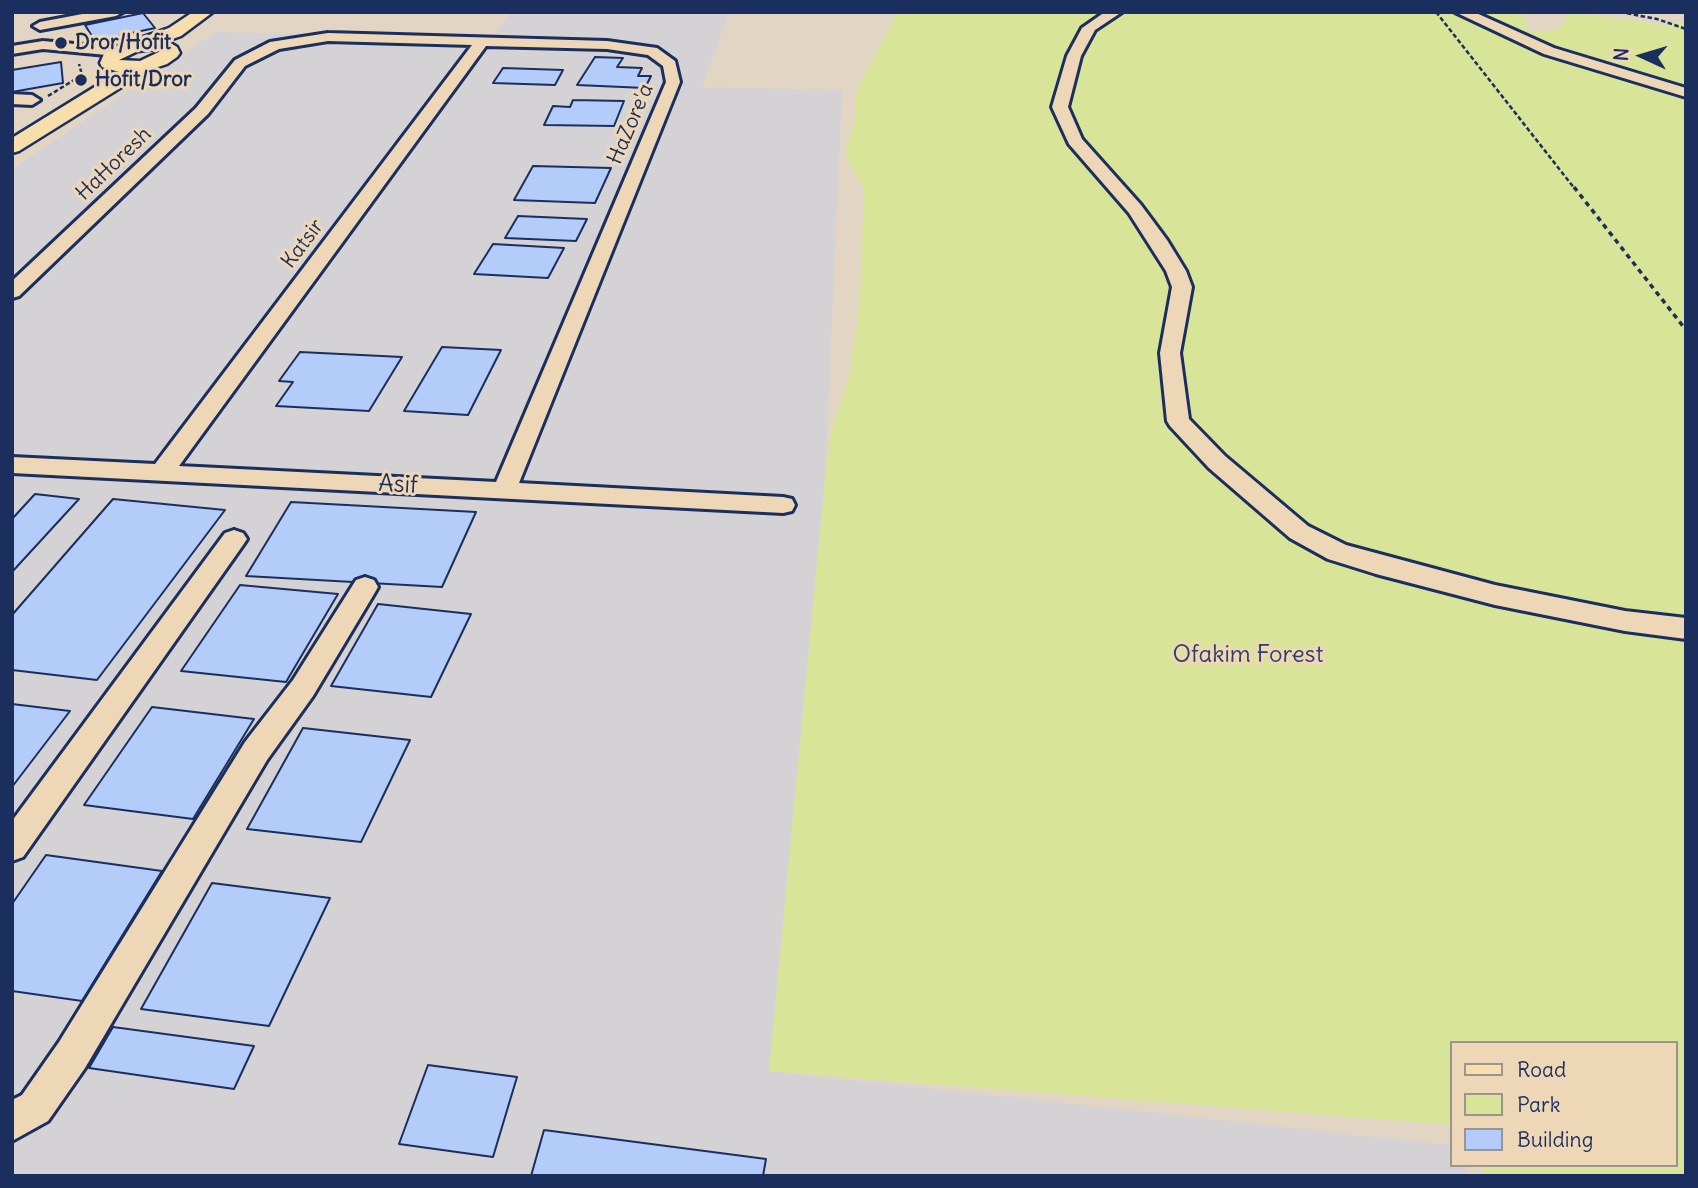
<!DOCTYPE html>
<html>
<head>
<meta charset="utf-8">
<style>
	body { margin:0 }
	#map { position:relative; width:1698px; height:1188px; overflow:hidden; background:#e2d5c4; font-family:Delius,sans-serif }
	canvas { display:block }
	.frame { position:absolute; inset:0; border:14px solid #1b2f5e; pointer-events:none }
	.legend { position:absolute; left:1450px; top:1041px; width:228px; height:126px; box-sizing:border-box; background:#eed7b7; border:2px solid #9a9493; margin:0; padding:9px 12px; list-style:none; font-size:21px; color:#1b2f5e }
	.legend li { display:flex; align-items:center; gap:14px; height:35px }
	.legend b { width:35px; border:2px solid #9a9493 }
	.north { position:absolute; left:1607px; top:21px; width:70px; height:70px; -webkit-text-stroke:5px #eed7b7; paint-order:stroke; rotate:274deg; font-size:19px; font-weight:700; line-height:28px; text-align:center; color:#1b2f5e }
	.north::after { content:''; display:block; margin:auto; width:24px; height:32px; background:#1b2f5e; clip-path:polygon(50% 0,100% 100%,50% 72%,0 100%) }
</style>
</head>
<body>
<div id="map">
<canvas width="1698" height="1188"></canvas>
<div class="frame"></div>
<ul class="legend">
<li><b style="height:9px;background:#f8deab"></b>Road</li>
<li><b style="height:19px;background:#d8e598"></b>Park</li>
<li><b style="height:19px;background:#b4ccfa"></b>Building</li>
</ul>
<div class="north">N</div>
</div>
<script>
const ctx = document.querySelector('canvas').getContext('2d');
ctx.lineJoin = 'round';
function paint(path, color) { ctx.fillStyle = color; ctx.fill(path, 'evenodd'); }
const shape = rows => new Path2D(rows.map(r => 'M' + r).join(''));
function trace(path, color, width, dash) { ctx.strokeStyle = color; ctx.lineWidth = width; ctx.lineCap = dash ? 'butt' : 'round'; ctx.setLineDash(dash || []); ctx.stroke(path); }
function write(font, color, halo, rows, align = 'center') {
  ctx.font = font + ' Delius,sans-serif'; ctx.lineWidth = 6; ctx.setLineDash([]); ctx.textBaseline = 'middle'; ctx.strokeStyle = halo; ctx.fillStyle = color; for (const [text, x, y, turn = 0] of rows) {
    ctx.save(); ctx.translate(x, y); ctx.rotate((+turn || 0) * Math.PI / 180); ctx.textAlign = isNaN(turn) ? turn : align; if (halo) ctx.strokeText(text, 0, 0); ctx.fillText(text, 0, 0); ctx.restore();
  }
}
const built = shape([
	[511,12,729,12,702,87,842,90,825,478,769,1071,1451,1145,1451,1165,1464,1165,1468,1176,12,1176,12,169,216,32,491,39]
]);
const green = shape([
	[898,12,1522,12,1529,32,1554,30,1564,25,1566,16,1577,13,1673,26,1673,22,1686,21,1686,1176,1485,1176,1481,1165,1675,1165,1675,1043,1451,1043,1451,1125,769,1071,825,478,831,432,850,373,860,297,864,187,851,168,846,152,854,123,857,89]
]);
const building = shape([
	[143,13,155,28,95,41,85,25,143,13],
	[595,57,623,58,617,67,642,68,638,76,651,76,645,88,577,85,595,57],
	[61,62,63,83,12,92,12,70,61,62],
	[503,68,563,70,555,85,493,83,503,68],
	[573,100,624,101,614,126,544,125,553,106,570,107,573,100],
	[533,166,611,168,595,203,514,200,533,166],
	[518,216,587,219,576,241,505,238,518,216],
	[493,244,564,248,548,278,474,274,493,244],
	[442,347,501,350,468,415,404,411,442,347],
	[300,352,402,357,369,411,276,406,293,382,279,381,300,352],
	[35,494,79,499,12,572,12,519,35,494],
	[113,499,225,510,97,680,12,670,12,615,113,499],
	[291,502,476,512,442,587,246,576,291,502],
	[240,585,338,594,286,682,181,671,240,585],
	[378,604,471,614,431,697,331,686,378,604],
	[12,704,70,711,12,787,12,704],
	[152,707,254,719,193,819,84,805,152,707],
	[303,728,410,740,361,842,247,829,303,728],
	[46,855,162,871,82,1001,12,991,12,904,46,855],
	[212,883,330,898,269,1026,141,1009,212,883],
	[113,1027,254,1046,234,1089,89,1068,113,1027],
	[428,1065,517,1077,493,1157,399,1144,428,1065],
	[544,1130,766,1159,763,1176,531,1176,544,1130]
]);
const pathFar1 = shape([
	[1436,12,1575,189],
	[1620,12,1657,19,1686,29],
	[48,96,82,75,79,64]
]);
const path = shape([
	[1574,187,1686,330]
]);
const minor = shape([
	[93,12,123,12,116,16,40,30,33,26,40,22,93,12],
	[1105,12,1122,12,1095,30,1081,56,1068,107,1082,139,1141,205,1167,240,1186,271,1192,287,1180,353,1189,419,1225,456,1308,526,1346,545,1495,585,1625,611,1686,618,1686,639,1625,631,1495,605,1376,574,1328,559,1290,538,1209,468,1170,426,1167,421,1160,353,1172,287,1166,271,1129,213,1069,144,1052,107,1067,56,1082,28,1105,12],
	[1455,12,1474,12,1554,48,1686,88,1686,97,1544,54,1455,12],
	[328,33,607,41,657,48,675,61,680,82,519,483,783,497,792,499,795,505,792,511,783,513,12,473,12,457,155,464,472,45,328,41,279,49,245,66,208,114,19,296,12,298,12,281,196,108,235,60,270,42,328,33],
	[486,46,607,49,648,55,663,66,666,82,496,482,179,466,486,46],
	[43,41,117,48,124,52,117,56,43,49,12,54,12,46,43,41],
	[12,94,32,95,40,100,32,105,12,104,12,94],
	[234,530,243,533,247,539,243,545,23,857,12,861,12,821,225,533,234,530],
	[365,577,374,580,378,587,374,594,313,696,267,760,85,1068,48,1121,12,1141,12,1100,22,1095,59,1042,245,742,293,680,356,580,365,577]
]);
const major = shape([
	[193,12,213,12,181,36,167,41,177,47,180,53,177,57,167,64,149,70,19,151,12,153,12,138,119,72,102,67,100,63,104,54,111,48,169,28,193,12],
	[155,49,161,51,140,61,119,60,138,51,155,49]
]);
const markers = [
	[61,43,7,"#1b2f5e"],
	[81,80,7,"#1b2f5e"]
];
const farPoinames = [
	["Dror/Hofit",75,43],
	["Hofit/Dror",95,80]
];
const farStreetnames = [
	["HaZore'a",631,124,-67],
	["HaHoresh",114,164,-44],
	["Katsir",303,244,-53]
];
const streetNames = [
	["Asif",398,485,3]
];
const parkNames = [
	["Ofakim Forest",1248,655]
];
paint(built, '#d4d2d4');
paint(green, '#d8e598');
paint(building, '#b4ccfa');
trace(building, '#1b2f5e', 2);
trace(minor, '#1b2f5e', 6);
trace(major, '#1b2f5e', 5);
trace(pathFar1, '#1b2f5e', 2.5, [4.5, 2.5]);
trace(path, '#1b2f5e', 3.5, [5, 4.5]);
paint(minor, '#eed7b7');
paint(major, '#f8deab');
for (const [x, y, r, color] of markers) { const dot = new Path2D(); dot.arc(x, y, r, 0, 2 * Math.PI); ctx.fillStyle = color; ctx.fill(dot); trace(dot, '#eed7b7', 2.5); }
write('bold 21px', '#1b2f5e', '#eed7b7', farPoinames, 'left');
write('21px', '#1b2f5e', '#eed7b7', farStreetnames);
write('24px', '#1b2f5e', '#eed7b7', streetNames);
write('24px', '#2e4164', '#eed7b7', parkNames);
</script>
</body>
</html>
